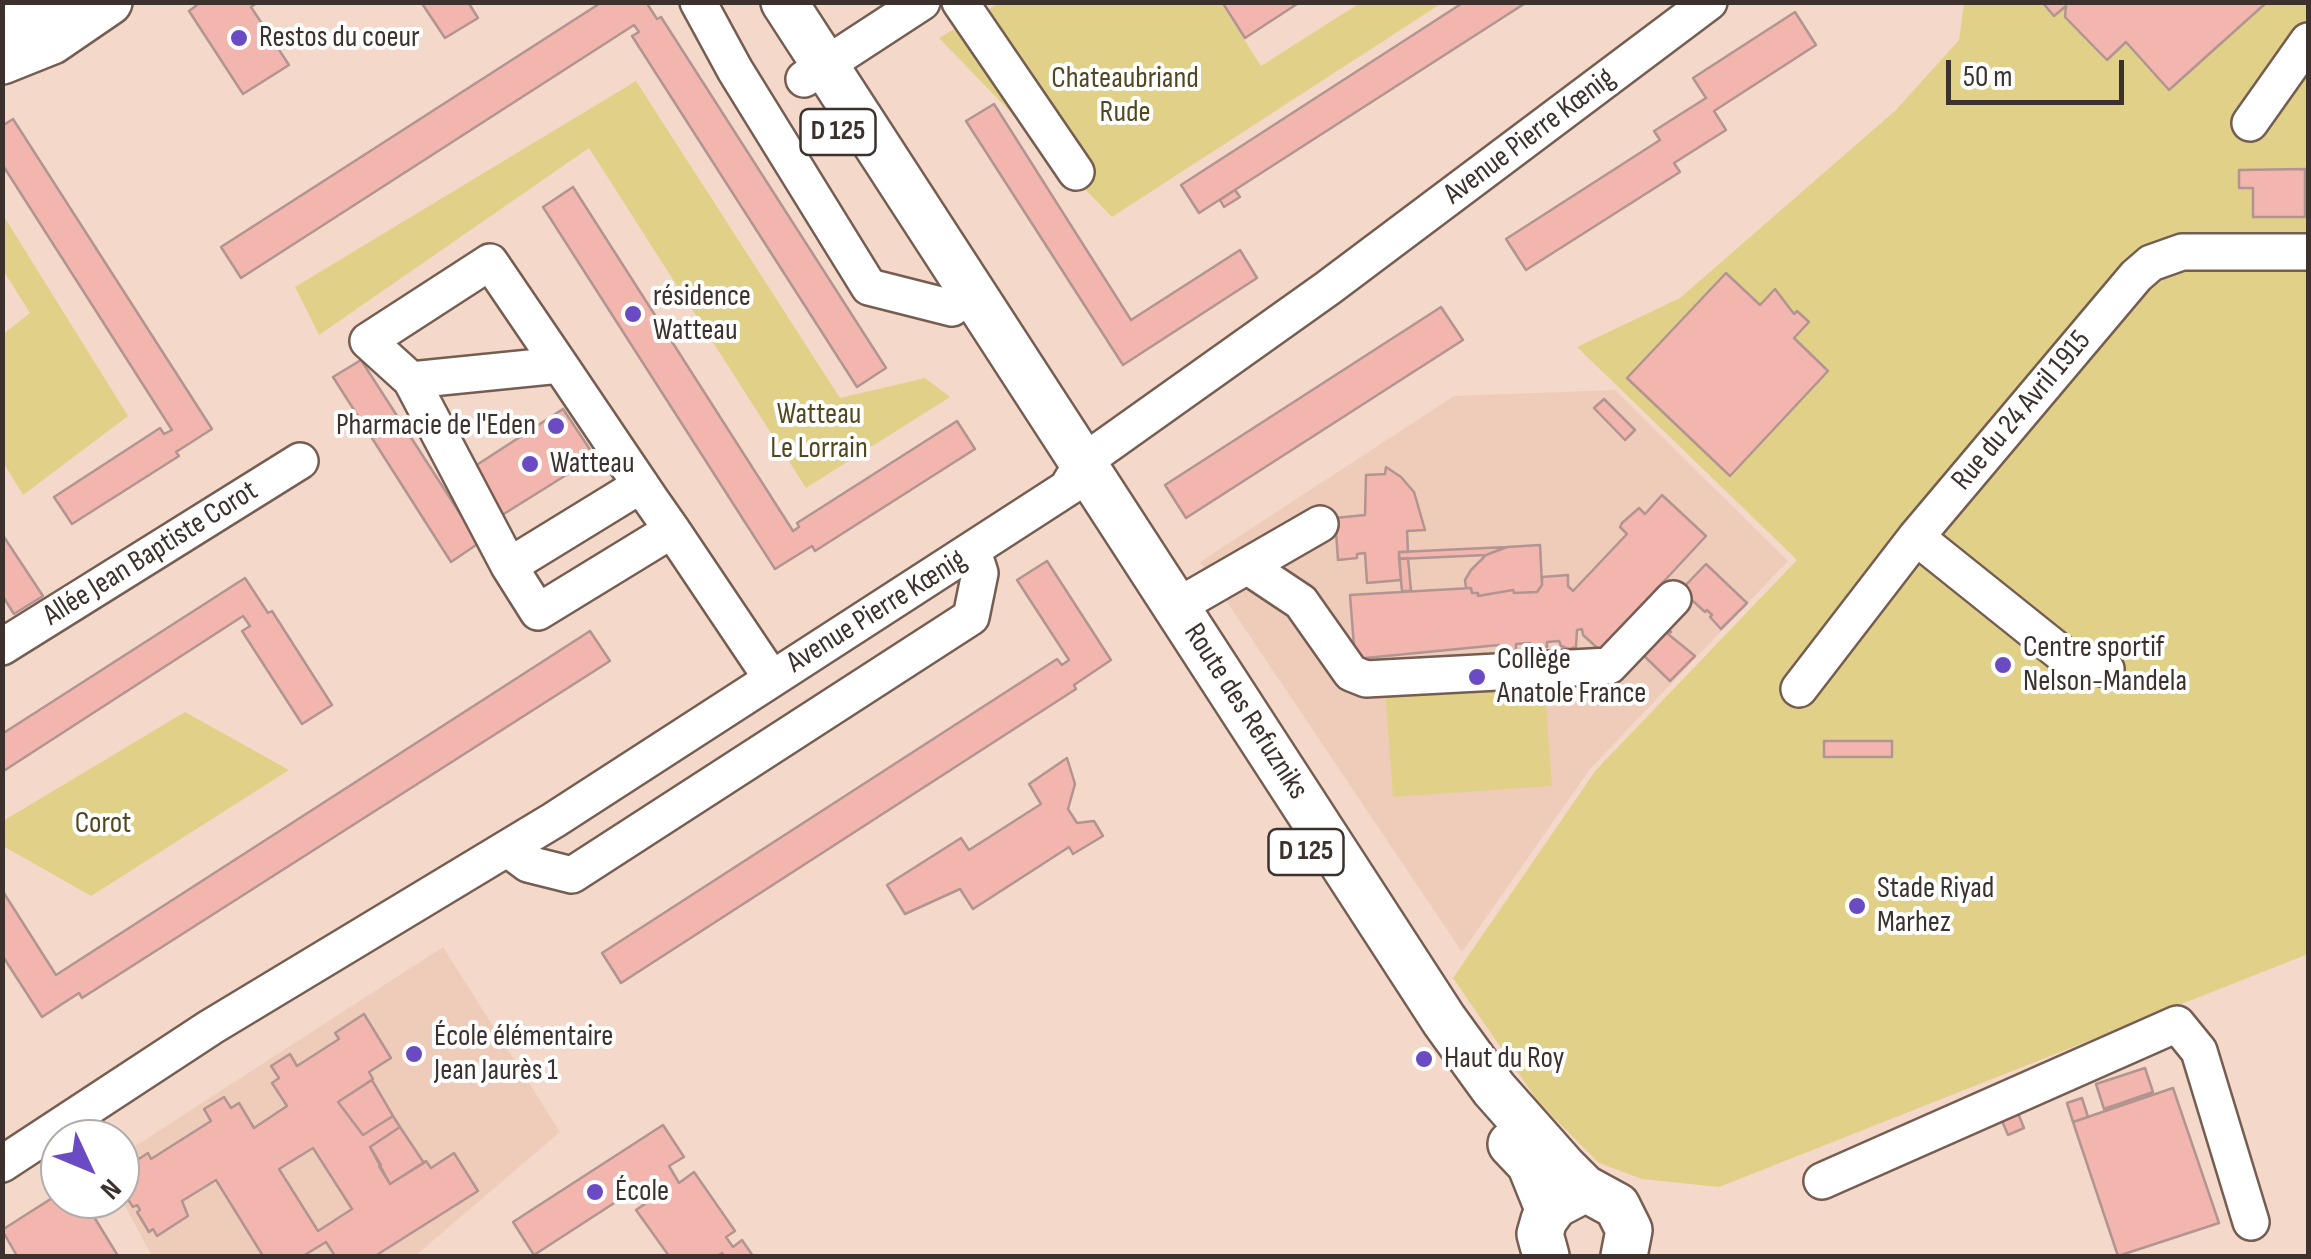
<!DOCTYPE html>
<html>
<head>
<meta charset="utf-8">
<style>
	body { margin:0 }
	#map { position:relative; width:2311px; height:1259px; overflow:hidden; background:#f4d8c9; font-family:"Sofia Sans Condensed",sans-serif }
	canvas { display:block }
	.frame { position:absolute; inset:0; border:5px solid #3c312c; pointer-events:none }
	.north { position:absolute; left:40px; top:1119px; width:100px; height:100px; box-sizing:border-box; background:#fff; border:2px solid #b1adab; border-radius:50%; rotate:134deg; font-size:28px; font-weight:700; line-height:40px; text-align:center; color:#3c312c }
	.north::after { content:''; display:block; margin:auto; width:35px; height:45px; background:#6a4bc4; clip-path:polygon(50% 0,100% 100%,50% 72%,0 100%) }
	.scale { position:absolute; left:1946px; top:60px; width:178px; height:45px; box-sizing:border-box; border:5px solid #3c312c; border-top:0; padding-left:12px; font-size:30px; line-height:35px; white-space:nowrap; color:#3c312c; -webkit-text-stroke:8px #fff; paint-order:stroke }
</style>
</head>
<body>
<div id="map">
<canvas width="2311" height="1259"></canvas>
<div class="frame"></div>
<div class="north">N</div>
<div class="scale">50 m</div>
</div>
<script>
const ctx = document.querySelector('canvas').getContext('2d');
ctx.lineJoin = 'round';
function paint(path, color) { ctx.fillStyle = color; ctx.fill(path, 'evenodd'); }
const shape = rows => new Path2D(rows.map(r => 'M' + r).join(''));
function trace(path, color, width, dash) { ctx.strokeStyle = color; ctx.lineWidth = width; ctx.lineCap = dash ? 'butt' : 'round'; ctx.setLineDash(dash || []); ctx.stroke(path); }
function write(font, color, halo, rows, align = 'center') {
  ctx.font = font + ' "Sofia Sans Condensed",sans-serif'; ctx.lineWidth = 8; ctx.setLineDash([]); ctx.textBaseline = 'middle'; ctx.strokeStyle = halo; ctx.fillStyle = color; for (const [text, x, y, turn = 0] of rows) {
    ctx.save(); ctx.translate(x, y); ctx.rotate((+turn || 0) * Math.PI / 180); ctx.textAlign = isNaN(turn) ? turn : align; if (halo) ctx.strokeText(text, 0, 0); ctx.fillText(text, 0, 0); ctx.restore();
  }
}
const built = shape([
	[1615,390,1788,561,1590,769,1462,952,1200,562,1454,396],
	[443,947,560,1132,415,1256,152,1256,120,1197,120,1156]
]);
const green = shape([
	[1000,3,1221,3,1261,66,1360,3,1442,3,1112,217,939,38],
	[1964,3,2308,3,2308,954,1719,1187,1642,1179,1599,1163,1539,1103,1453,978,1596,770,1797,560,1577,347,1680,298,1896,110,1959,40],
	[636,81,840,398,925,378,950,397,806,488,589,148,319,335,295,287],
	[3,215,128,416,23,495,3,462,2,335,30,313,3,270],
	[1544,678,1552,786,1393,797,1385,689],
	[185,712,289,770,91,896,3,846,3,821]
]);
const building = shape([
	[201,2,258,2,251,7,289,65,243,94,189,11,201,2],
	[421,2,468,2,478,18,445,38,421,2],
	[602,2,646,2,657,19,661,17,886,368,857,387,632,36,639,32,634,25,241,278,221,247,602,2],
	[1222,2,1300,2,1245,38,1222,2],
	[1464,2,1527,2,1199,213,1181,185,1464,2],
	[2042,2,2267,2,2169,90,2126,42,2107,60,2065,17,2066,6,2054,16,2042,2],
	[1795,12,1816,45,1714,111,1726,130,1674,163,1680,172,1526,270,1506,239,1660,140,1654,131,1706,98,1693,78,1795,12],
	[994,104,1131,320,1240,250,1257,278,1123,365,966,121,994,104],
	[13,119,212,429,176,452,179,456,72,524,54,497,160,428,164,434,172,430,2,164,2,126,13,119],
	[2305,169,2305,217,2253,217,2253,188,2239,188,2239,170,2305,169],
	[573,187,793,531,799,527,797,523,957,421,975,449,815,551,812,546,775,569,543,207,573,187],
	[1235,190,1240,197,1224,207,1220,200,1235,190],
	[1726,273,1760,305,1775,289,1794,314,1797,311,1809,322,1794,338,1828,371,1730,476,1627,378,1726,273],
	[1441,307,1463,340,1186,518,1165,485,1441,307],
	[361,360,479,543,451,562,333,377,361,360],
	[1604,399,1635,430,1625,440,1594,408,1604,399],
	[563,409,595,457,499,517,469,470,563,409],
	[1386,467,1401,477,1414,492,1425,530,1407,531,1408,552,1399,552,1401,580,1367,583,1365,553,1357,554,1357,558,1338,560,1335,518,1365,515,1366,475,1385,474,1386,467],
	[1662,495,1706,536,1653,593,1657,596,1604,654,1583,635,1582,629,1577,630,1576,647,1569,649,1561,646,1559,641,1547,642,1547,647,1531,649,1530,643,1516,644,1516,650,1499,651,1499,645,1355,659,1350,595,1471,588,1472,593,1478,593,1478,596,1513,590,1514,593,1537,592,1542,585,1542,577,1568,575,1568,586,1573,591,1627,534,1620,527,1622,523,1639,508,1645,514,1662,495],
	[2,534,43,596,14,614,2,595,2,534],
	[1540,545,1542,585,1537,592,1514,593,1513,590,1478,596,1478,593,1472,593,1471,588,1466,588,1465,580,1471,570,1486,555,1507,547,1540,545],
	[1507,547,1486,555,1399,559,1399,552,1507,547],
	[1408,558,1411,591,1402,591,1399,559,1408,558],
	[1047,561,1111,660,1074,685,1076,689,621,983,602,953,1057,659,1062,665,1069,660,1017,580,1047,561],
	[1706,564,1747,603,1721,629,1710,617,1712,615,1707,610,1705,612,1681,590,1706,564],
	[245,578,268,613,272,611,332,705,302,724,242,631,250,626,243,616,2,772,2,734,245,578],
	[1661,623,1671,632,1668,634,1695,656,1670,681,1637,649,1661,623],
	[590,631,610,661,82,998,79,993,42,1017,2,955,2,890,56,975,590,631],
	[1824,741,1892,741,1892,757,1824,757,1824,741],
	[1067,758,1075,784,1068,809,1077,823,1094,821,1103,836,1073,854,1069,847,973,909,960,889,905,914,887,885,961,838,969,850,1041,804,1029,784,1067,758],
	[364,1014,391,1058,369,1072,373,1079,338,1102,363,1135,393,1116,400,1127,370,1147,381,1165,379,1166,390,1184,426,1161,431,1168,454,1153,478,1191,375,1256,335,1256,326,1242,303,1256,263,1256,216,1180,182,1201,188,1216,157,1236,153,1229,149,1232,137,1212,140,1210,137,1205,133,1207,120,1188,120,1171,148,1153,151,1159,211,1121,204,1109,224,1097,231,1108,239,1103,254,1128,287,1106,272,1083,279,1078,271,1066,290,1054,297,1066,339,1039,335,1033,364,1014],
	[313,1148,352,1209,318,1231,279,1169,313,1148],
	[2145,1068,2153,1092,2104,1109,2096,1084,2145,1068],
	[372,1080,393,1116,363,1135,338,1102,372,1080],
	[2173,1088,2219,1223,2118,1256,2073,1122,2173,1088],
	[2082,1098,2088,1117,2073,1122,2067,1103,2082,1098],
	[2018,1113,2024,1128,2008,1135,2002,1121,2018,1113],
	[663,1125,684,1157,669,1166,679,1183,694,1172,735,1231,726,1237,733,1247,742,1240,753,1256,724,1256,722,1253,717,1256,669,1256,636,1210,652,1199,642,1185,534,1255,513,1222,663,1125],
	[400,1127,424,1163,390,1184,370,1147,400,1127],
	[60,1193,60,1199,92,1199,98,1208,91,1212,118,1256,17,1256,2,1230,60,1193]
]);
const minor = shape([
	[698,2,735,70,869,287,952,308],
	[960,2,1076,172],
	[804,79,922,2],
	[2250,123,2308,41],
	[411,380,560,365],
	[1070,483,1082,463,1328,288,1709,2],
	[672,530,538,612,509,566,411,380,368,341,490,262,560,365,651,500,672,530,772,679],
	[1916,537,2067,658,2106,669],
	[509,566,641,485],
	[1247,566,1301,602,1351,673,1366,679,1609,666,1673,599],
	[1176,607,1320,524],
	[2,647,300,461],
	[1799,689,1916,537,2136,276,2151,263,2182,252,2308,252],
	[508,849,528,864,572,875,971,617,980,573,973,551],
	[2,1164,211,1027,554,820,1089,474],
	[1822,1181,2177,1024,2199,1051,2251,1222]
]);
const major = shape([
	[784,2,1444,1020,1494,1089,1564,1168,1584,1188,1617,1206,1629,1230,1624,1256],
	[2,22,48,2],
	[2,61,52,41,109,2],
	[1511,1144,1530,1164,1549,1211],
	[1546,1256,1540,1234,1544,1220,1555,1205,1574,1195]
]);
const markers = [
	[239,38,10,"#6a4bc4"],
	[633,314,10,"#6a4bc4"],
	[556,426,10,"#6a4bc4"],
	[530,464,10,"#6a4bc4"],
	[2003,665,10,"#6a4bc4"],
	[1477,677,10,"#6a4bc4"],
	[1857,906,10,"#6a4bc4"],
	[414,1054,10,"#6a4bc4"],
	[1424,1059,10,"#6a4bc4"],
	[595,1192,10,"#6a4bc4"]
];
const shields = [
	[838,132,75],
	[1306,852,75]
];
const shieldNames = [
	["D 125",838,132],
	["D 125",1306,852]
];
const poiNames = [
	["Restos du coeur",259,38],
	["résidence",653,297],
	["Watteau",653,331],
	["Pharmacie de l'Eden",536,426,"right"],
	["Watteau",550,464],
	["Centre sportif",2023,648],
	["Nelson-Mandela",2023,682],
	["Collège",1497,660],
	["Anatole France",1497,694],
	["Stade Riyad",1877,889],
	["Marhez",1877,923],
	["École élémentaire",434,1037],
	["Jean Jaurès 1",434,1071],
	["Haut du Roy",1444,1059],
	["École",615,1192]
];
const parkNames = [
	["Chateaubriand",1125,79],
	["Rude",1125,113],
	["Watteau",819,415],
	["Le Lorrain",819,449],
	["Corot",103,824]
];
const streetNames = [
	["Avenue Pierre Kœnig",1530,137,-37],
	["Rue du 24 Avril 1915",2022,411,-50],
	["Allée Jean Baptiste Corot",151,554,-32],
	["Avenue Pierre Kœnig",877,612,-32],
	["Route des Refuzniks",1245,712,57]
];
paint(built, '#efccba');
paint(green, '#e1d188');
paint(building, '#f2b6af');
trace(building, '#b29490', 2.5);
trace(minor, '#755d51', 40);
trace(major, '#755d51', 50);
trace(minor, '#fff', 35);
trace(major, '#fff', 45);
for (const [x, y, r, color] of markers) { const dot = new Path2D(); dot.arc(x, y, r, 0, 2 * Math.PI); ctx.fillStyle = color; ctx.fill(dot); trace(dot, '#fff', 4); }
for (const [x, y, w] of shields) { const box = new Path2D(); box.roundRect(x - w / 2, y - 23, w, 46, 8); ctx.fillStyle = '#fff'; ctx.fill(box); trace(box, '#3c312c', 2.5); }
write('bold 28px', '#3c312c', null, shieldNames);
write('30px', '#3c312c', '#fff', poiNames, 'left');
write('30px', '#51481f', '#fff', parkNames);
write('30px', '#3c312c', '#fff', streetNames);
</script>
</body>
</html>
